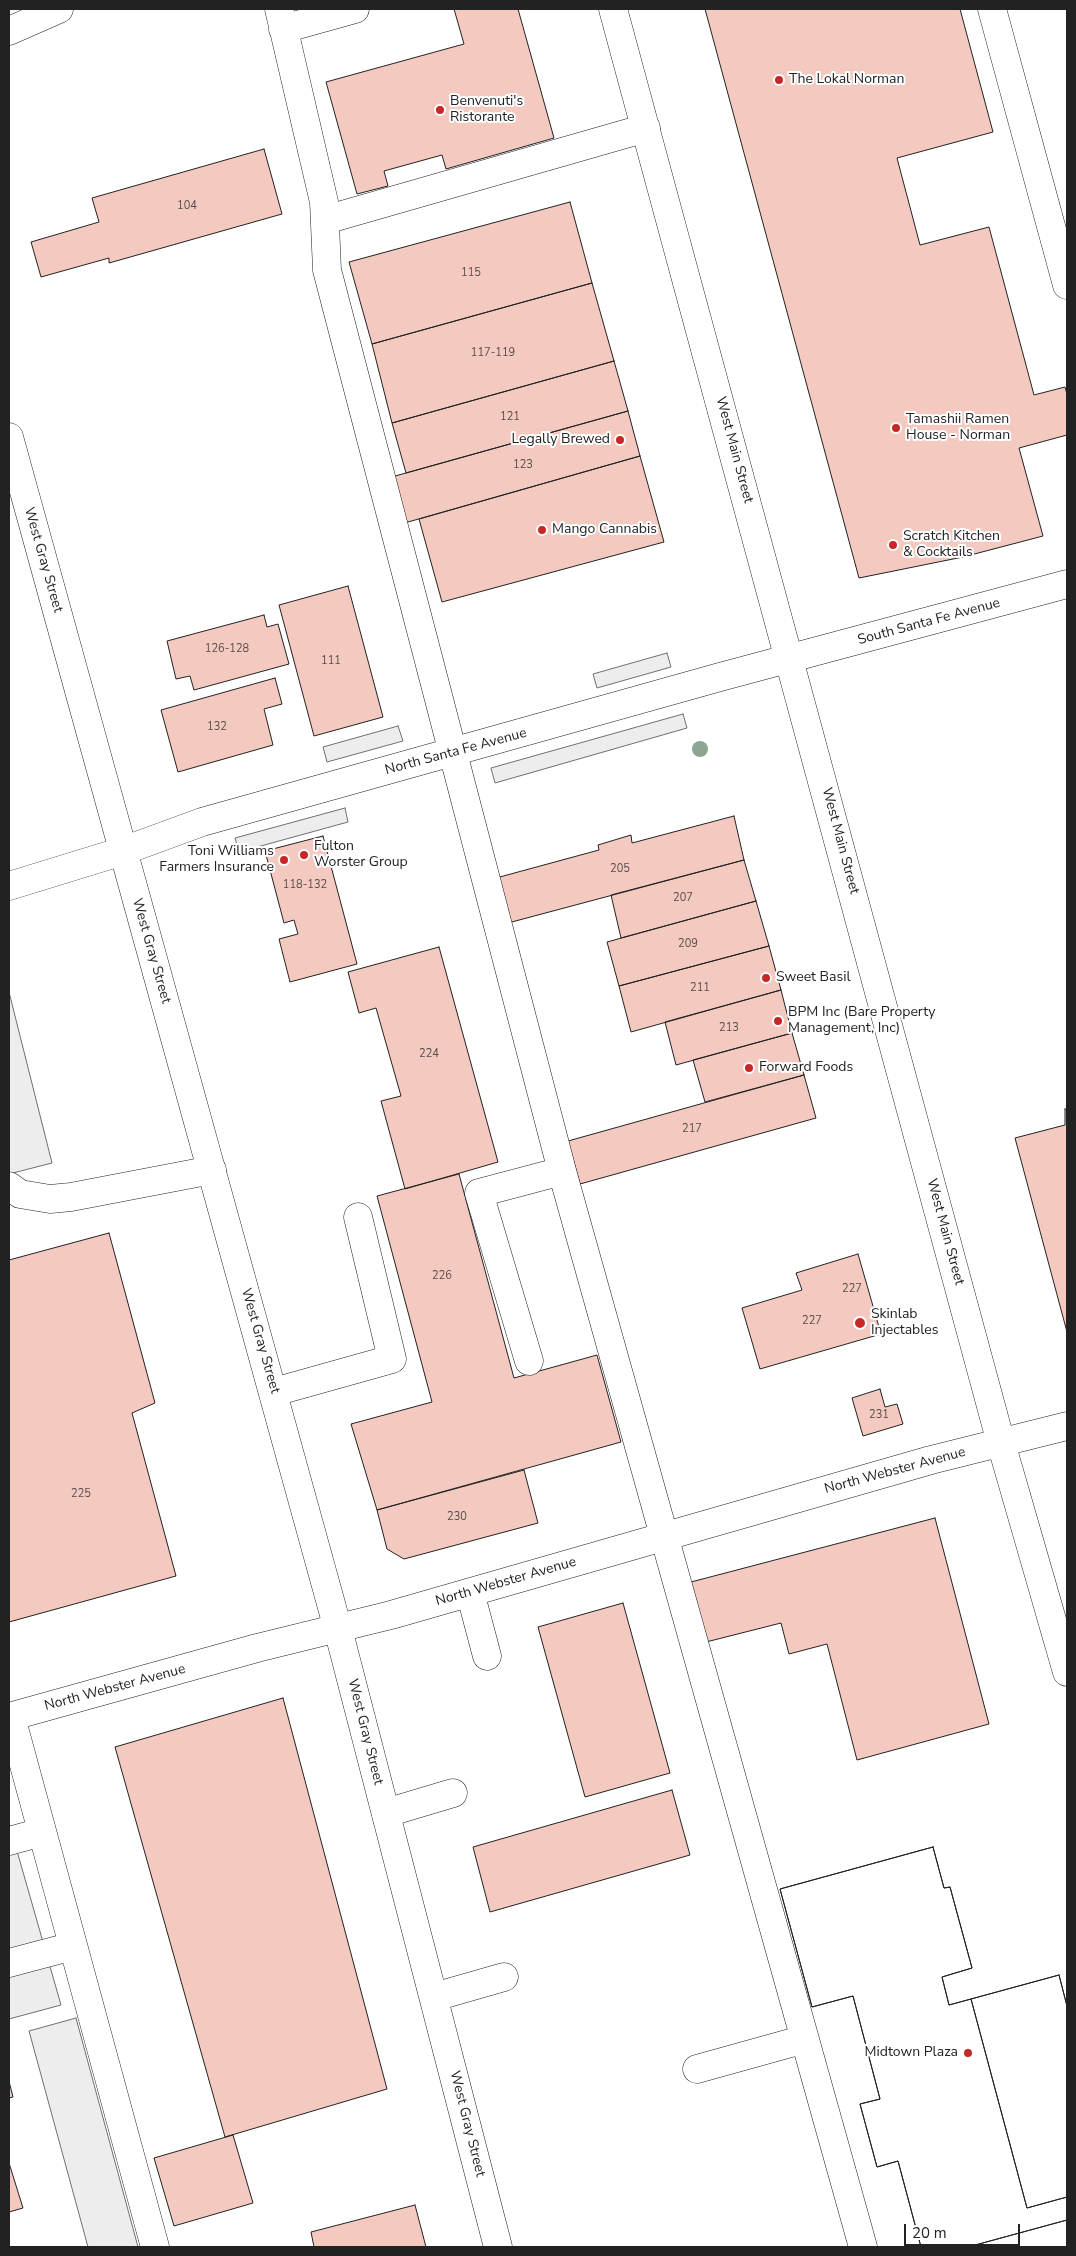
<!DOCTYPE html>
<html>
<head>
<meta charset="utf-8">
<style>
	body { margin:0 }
	#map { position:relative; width:1076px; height:2256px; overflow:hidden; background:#fff; font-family:"Nunito Sans",sans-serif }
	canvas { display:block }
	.frame { position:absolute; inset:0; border:10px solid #222; pointer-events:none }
	.scale { position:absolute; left:904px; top:2224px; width:116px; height:22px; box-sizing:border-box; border:2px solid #222; border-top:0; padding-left:6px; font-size:15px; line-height:18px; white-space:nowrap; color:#222; -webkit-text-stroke:4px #fff; paint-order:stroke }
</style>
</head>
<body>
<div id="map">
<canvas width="1076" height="2256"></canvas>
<div class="frame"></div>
<div class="scale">20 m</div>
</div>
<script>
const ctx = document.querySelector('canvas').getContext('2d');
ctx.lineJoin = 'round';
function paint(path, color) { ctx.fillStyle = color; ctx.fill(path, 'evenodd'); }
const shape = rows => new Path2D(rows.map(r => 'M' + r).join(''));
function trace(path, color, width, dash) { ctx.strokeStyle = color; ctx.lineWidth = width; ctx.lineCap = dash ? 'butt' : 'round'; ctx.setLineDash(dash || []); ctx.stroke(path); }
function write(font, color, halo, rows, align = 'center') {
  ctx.font = font + ' "Nunito Sans",sans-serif'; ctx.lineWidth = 4; ctx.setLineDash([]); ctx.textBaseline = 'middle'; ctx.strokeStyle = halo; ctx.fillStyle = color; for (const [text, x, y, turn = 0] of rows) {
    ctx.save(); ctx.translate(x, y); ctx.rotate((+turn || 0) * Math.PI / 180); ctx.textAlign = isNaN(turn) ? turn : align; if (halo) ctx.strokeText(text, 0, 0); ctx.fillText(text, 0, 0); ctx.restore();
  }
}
const parking = shape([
	[667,653,671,667,597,688,593,674,667,653],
	[683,714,687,728,495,783,491,768,683,714],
	[398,726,403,741,327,762,323,747,398,726],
	[345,808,348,822,239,852,235,838,345,808],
	[9,992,52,1163,9,1174,9,992],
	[9,1823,61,2005,9,2019,9,1823],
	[76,2018,138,2247,88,2247,29,2031,76,2018]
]);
const building = shape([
	[454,9,518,9,554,138,446,169,442,155,384,171,388,186,357,194,326,82,464,44,454,9],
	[705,9,960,9,993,132,897,158,920,245,989,227,1034,395,1065,387,1067,394,1067,435,1019,448,1043,536,963,557,859,578,705,9],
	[264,149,282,214,109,263,109,258,41,277,31,242,99,222,92,198,264,149],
	[570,202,592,283,372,344,349,262,570,202],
	[592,283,614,361,392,423,372,344,592,283],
	[614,361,628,411,406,473,392,423,614,361],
	[628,411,640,456,401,524,388,478,628,411],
	[640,456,664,542,442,602,419,519,640,456],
	[348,586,383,717,314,736,279,605,348,586],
	[264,615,267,627,278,624,289,664,194,690,190,676,176,679,167,641,264,615],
	[275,678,282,704,264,709,273,745,178,772,161,710,275,678],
	[734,816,744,860,508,923,496,878,599,850,598,845,631,835,632,843,734,816],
	[323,836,357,964,290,982,279,939,298,934,294,920,284,923,265,851,323,836],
	[744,860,756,901,621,938,611,895,744,860],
	[756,901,769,946,619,986,607,942,756,901],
	[769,946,781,990,631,1032,619,986,769,946],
	[439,947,498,1162,405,1189,381,1101,401,1096,376,1008,359,1013,348,972,439,947],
	[781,990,792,1033,676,1065,665,1022,781,990],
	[792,1033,804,1075,705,1102,693,1060,792,1033],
	[804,1075,816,1118,580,1184,568,1141,804,1075],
	[1065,1109,1067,1109,1067,1332,1015,1138,1065,1125,1065,1109],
	[459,1174,514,1378,597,1355,621,1442,377,1510,351,1424,432,1402,377,1196,459,1174],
	[109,1233,155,1403,132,1413,176,1576,9,1622,9,1260,109,1233],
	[858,1254,881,1334,760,1369,742,1308,802,1290,796,1273,858,1254],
	[880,1389,885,1407,897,1404,903,1424,863,1436,852,1398,880,1389],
	[524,1470,538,1523,404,1559,387,1549,377,1510,524,1470],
	[935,1518,989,1724,857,1760,827,1644,789,1654,781,1623,706,1642,691,1582,935,1518],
	[623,1603,670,1773,585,1797,538,1627,623,1603],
	[283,1698,387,2089,225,2137,115,1747,283,1698],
	[672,1790,690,1855,490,1912,473,1847,672,1790],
	[933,1847,944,1888,950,1887,972,1968,942,1977,949,2005,1059,1975,1067,2006,1067,2220,968,2247,921,2247,898,2161,877,2167,860,2104,880,2099,853,1996,812,2007,780,1889,933,1847],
	[933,1847,944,1888,950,1887,972,1968,942,1977,949,2005,971,1999,1027,2208,1067,2197,1067,2220,968,2247,921,2247,898,2161,877,2167,860,2104,880,2099,853,1996,812,2007,780,1889,933,1847],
	[1059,1975,1067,2006,1067,2197,1027,2208,971,1999,1059,1975],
	[9,2081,13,2097,9,2098,9,2081],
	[233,2135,253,2203,174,2226,154,2158,233,2135],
	[9,2163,23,2208,9,2212,9,2163],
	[415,2205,426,2247,314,2247,311,2232,415,2205]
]);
const minor = shape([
	[279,9,324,202,327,270,562,1171,863,2247],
	[992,9,1067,285],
	[283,29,355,9],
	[9,31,59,9],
	[325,220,646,128],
	[9,886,123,851,202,822,720,677,1067,584],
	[9,1186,20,1194,50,1199,71,1197,212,1170],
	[529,1361,479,1193,562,1171],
	[274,1392,392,1359,358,1217],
	[470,1592,487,1656],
	[9,1717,257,1648,391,1615,931,1460,1067,1426],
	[11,1717,155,2247],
	[386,1813,453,1793],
	[9,1841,42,1832],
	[9,1963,73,1946],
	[434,1997,504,1977],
	[697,2069,805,2039]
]);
const major = shape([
	[613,9,1001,1443,1067,1672],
	[9,437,338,1629,498,2247]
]);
const trees = [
	[700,749]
];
const markers = [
	[779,80,5,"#c62828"],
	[440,110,5,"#c62828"],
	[896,428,5,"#c62828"],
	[620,440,5,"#c62828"],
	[542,530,5,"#c62828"],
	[893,545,5,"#c62828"],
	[304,855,5,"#c62828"],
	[284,860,5,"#c62828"],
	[766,978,5,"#c62828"],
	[778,1021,5,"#c62828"],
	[749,1068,5,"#c62828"],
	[860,1323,6,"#c62828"],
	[968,2053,5,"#c62828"]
];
const numberNames = [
	["104",187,206],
	["115",471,273],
	["117-119",493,353],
	["121",510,417],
	["123",523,465],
	["126-128",227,649],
	["111",331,661],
	["132",217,727],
	["205",620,869],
	["118-132",305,885],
	["207",683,898],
	["209",688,944],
	["211",700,988],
	["213",729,1028],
	["224",429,1054],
	["217",692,1129],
	["226",442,1276],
	["227",852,1289],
	["227",812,1321],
	["231",879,1415],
	["225",81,1494],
	["230",457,1517]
];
const poiNames = [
	["The Lokal Norman",789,80],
	["Benvenuti's",450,102],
	["Ristorante",450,118],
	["Tamashii Ramen",906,420],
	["House - Norman",906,436],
	["Legally Brewed",610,440,"right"],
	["Mango Cannabis",552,530],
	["Scratch Kitchen",903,537],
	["& Cocktails",903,553],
	["Fulton",314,847],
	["Worster Group",314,863],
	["Toni Williams",274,852,"right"],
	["Farmers Insurance",274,868,"right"],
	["Sweet Basil",776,978],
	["BPM Inc (Bare Property",788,1013],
	["Management, Inc)",788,1029],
	["Forward Foods",759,1068],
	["Skinlab",871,1315],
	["Injectables",871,1331],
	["Midtown Plaza",958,2053,"right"]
];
const streetNames = [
	["West Main Street",734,450,75],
	["West Gray Street",43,560,74],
	["South Santa Fe Avenue",929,622,-15],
	["North Santa Fe Avenue",456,752,-15],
	["West Main Street",840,841,75],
	["West Gray Street",151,951,74],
	["West Main Street",945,1232,75],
	["West Gray Street",260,1341,74],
	["North Webster Avenue",895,1471,-15],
	["North Webster Avenue",506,1582,-16],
	["North Webster Avenue",115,1688,-15],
	["West Gray Street",365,1732,76],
	["West Gray Street",467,2124,76]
];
paint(parking, '#ededed');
trace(parking, '#6f6f6f', 1);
paint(building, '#f3c9c0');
trace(building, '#222', 1);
trace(minor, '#222', 29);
trace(major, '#222', 29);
trace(minor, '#fff', 28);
trace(major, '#fff', 28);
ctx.fillStyle = '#8da692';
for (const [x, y] of trees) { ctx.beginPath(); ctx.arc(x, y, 8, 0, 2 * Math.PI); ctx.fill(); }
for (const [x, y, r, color] of markers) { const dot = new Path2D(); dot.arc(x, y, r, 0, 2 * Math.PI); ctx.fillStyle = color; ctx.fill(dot); trace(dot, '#fff', 2); }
write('11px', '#564c4a', null, numberNames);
write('14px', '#222', '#fff', poiNames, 'left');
write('14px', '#222', '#fff', streetNames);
</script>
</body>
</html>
